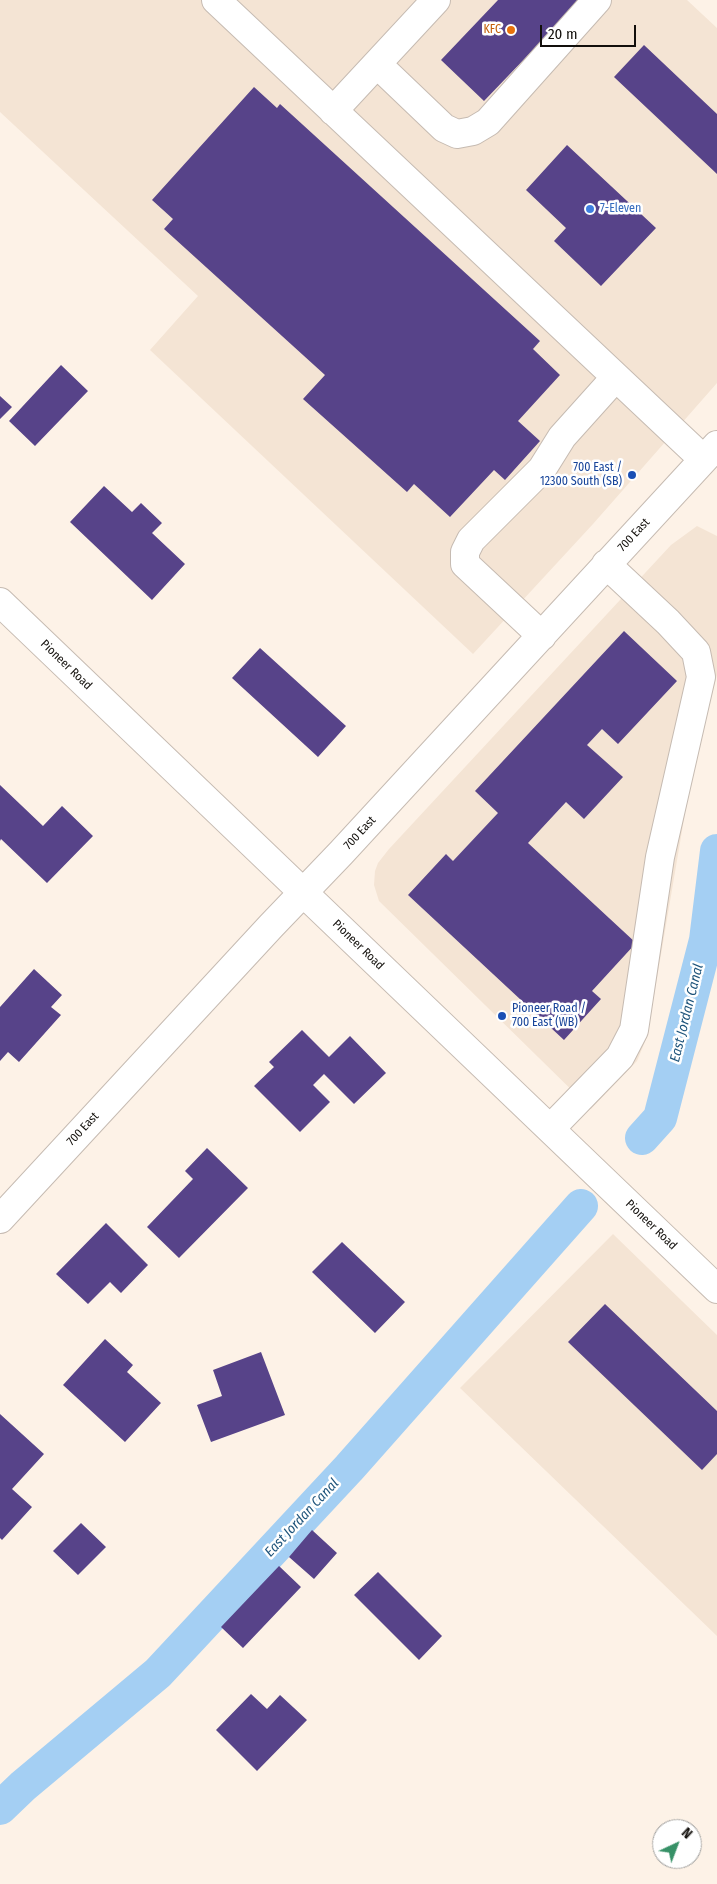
<!DOCTYPE html>
<html>
<head>
<meta charset="utf-8">
<style>
	body { margin:0 }
	#map { position:relative; width:717px; height:1884px; overflow:hidden; background:#fdf2e7; font-family:"Fira Sans Condensed",sans-serif }
	canvas { display:block }
	.north { position:absolute; left:652px; top:1819px; width:50px; height:50px; box-sizing:border-box; background:#fff; border:1px solid #a09f9d; border-radius:50%; rotate:43deg; font-size:14px; font-weight:700; line-height:20px; text-align:center; color:#120f0b }
	.north::after { content:''; display:block; margin:auto; width:18px; height:22px; background:#379167; clip-path:polygon(50% 0,100% 100%,50% 72%,0 100%) }
	.scale { position:absolute; left:540px; top:25px; width:96px; height:22px; box-sizing:border-box; border:2px solid #120f0b; border-top:0; padding-left:6px; font-size:15px; line-height:18px; white-space:nowrap; color:#120f0b; -webkit-text-stroke:4px #fff; paint-order:stroke }
</style>
</head>
<body>
<div id="map">
<canvas width="717" height="1884"></canvas>
<div class="north">N</div>
<div class="scale">20 m</div>
</div>
<script>
const ctx = document.querySelector('canvas').getContext('2d');
ctx.lineJoin = 'round';
function paint(path, color) { ctx.fillStyle = color; ctx.fill(path, 'evenodd'); }
const shape = rows => new Path2D(rows.map(r => 'M' + r).join(''));
function trace(path, color, width, dash) { ctx.strokeStyle = color; ctx.lineWidth = width; ctx.lineCap = dash ? 'butt' : 'round'; ctx.setLineDash(dash || []); ctx.stroke(path); }
function write(font, color, halo, rows, align = 'center') {
  ctx.font = font + ' "Fira Sans Condensed",sans-serif'; ctx.lineWidth = 5; ctx.setLineDash([]); ctx.textBaseline = 'middle'; ctx.strokeStyle = halo; ctx.fillStyle = color; for (const [text, x, y, turn = 0] of rows) {
    ctx.save(); ctx.translate(x, y); ctx.rotate((+turn || 0) * Math.PI / 180); ctx.textAlign = isNaN(turn) ? turn : align; if (halo) ctx.strokeText(text, 0, 0); ctx.fillText(text, 0, 0); ctx.restore();
  }
}
const built = shape([
	[0,0,687,0,717,28,717,383,593,524,473,654,150,350,198,296,0,112],
	[697,526,717,536,717,675,693,766,647,1037,637,1061,591,1109,379,901,374,885,375,871,378,863,389,849,671,545],
	[613,1234,717,1335,717,1636,460,1388]
]);
const canal = shape([
	[642,1138,660,1118,706,940,717,851],
	[0,1808,23,1786,158,1673,349,1468,581,1206]
]);
const building = shape([
	[498,0,581,0,484,101,441,60],
	[644,45,717,114,717,174,614,77],
	[254,87,277,108,280,104,540,341,533,349,560,375,518,421,540,441,505,480,494,470,450,517,414,484,407,492,303,399,325,375,164,229,173,219,152,200],
	[567,145,656,228,601,286,554,241,566,228,526,190],
	[61,365,88,391,35,446,9,421],
	[0,396,12,407,0,419],
	[104,486,132,512,141,503,162,523,152,533,185,564,152,600,70,522],
	[624,631,677,681,618,744,602,729,587,745,623,777,584,819,566,802,528,843,636,943,592,991,601,999,564,1040,408,895,446,854,453,861,498,813,475,791],
	[260,648,346,726,318,757,232,678],
	[0,785,43,826,62,806,93,836,47,883,1,839,0,841],
	[34,969,62,995,51,1007,61,1015,19,1062,8,1052,0,1061,0,1007],
	[302,1030,329,1057,350,1036,386,1073,354,1104,324,1074,313,1085,330,1102,300,1132,254,1086,274,1067,269,1062],
	[207,1148,248,1188,179,1258,147,1227,193,1179,185,1171],
	[106,1223,148,1265,121,1293,110,1282,88,1304,56,1274],
	[342,1242,405,1302,375,1333,312,1272],
	[605,1304,717,1411,717,1454,702,1470,568,1342],
	[105,1339,133,1365,127,1372,161,1403,125,1442,63,1385],
	[261,1352,285,1415,211,1442,197,1405,222,1396,213,1370],
	[0,1414,44,1454,12,1489,32,1507,2,1540,0,1538],
	[81,1523,106,1547,78,1575,53,1551],
	[312,1530,337,1553,314,1579,289,1557],
	[279,1566,301,1587,243,1648,221,1627],
	[378,1572,442,1636,419,1660,354,1595],
	[251,1694,267,1709,280,1695,307,1720,257,1771,216,1730]
]);
const minor = shape([
	[216,0,703,459],
	[377,64,444,128,457,134,473,131,488,122,597,0],
	[333,111,436,0],
	[0,602,717,1289],
	[542,636,465,564,465,552,471,540,542,469,562,437,615,378],
	[550,1129,620,1057,634,1030,660,857,701,677,696,652,668,622,606,564],
	[0,1219,271,926,341,853,717,445]
]);
const markers = [
	[511,30,5,"#e8710a"],
	[590,209,5,"#3f7fe0"],
	[632,475,5,"#1a4fb4"],
	[502,1016,5,"#1a4fb4"]
];
const foodNames = [
	["KFC",501,30]
];
const shopNames = [
	["7-Eleven",600,209]
];
const transitNames = [
	["700 East /",622,468],
	["12300 South (SB)",622,482],
	["Pioneer Road /",512,1009,"left"],
	["700 East (WB)",512,1023,"left"]
];
const streetNames = [
	["700 East",634,535,-47],
	["Pioneer Road",66,665,44],
	["700 East",360,833,-47],
	["Pioneer Road",358,945,44],
	["700 East",83,1129,-47],
	["Pioneer Road",651,1225,44]
];
const waterNames = [
	["East Jordan Canal",687,1013,-76],
	["East Jordan Canal",302,1518,-47]
];
paint(built, '#f4e4d4');
trace(canal, '#a4cff3', 34);
paint(building, '#574389');
trace(minor, '#c6bbb2', 30);
trace(minor, '#fff', 28);
for (const [x, y, r, color] of markers) { const dot = new Path2D(); dot.arc(x, y, r, 0, 2 * Math.PI); ctx.fillStyle = color; ctx.fill(dot); trace(dot, '#fff', 2); }
write('12px', '#c56008', '#fff', foodNames, 'right');
write('12px', '#366cbe', '#fff', shopNames, 'left');
write('12px', '#164399', '#fff', transitNames, 'right');
write('12px', '#120f0b', '#fff', streetNames);
write('italic 14px', '#1e547b', '#fff', waterNames);
</script>
</body>
</html>
